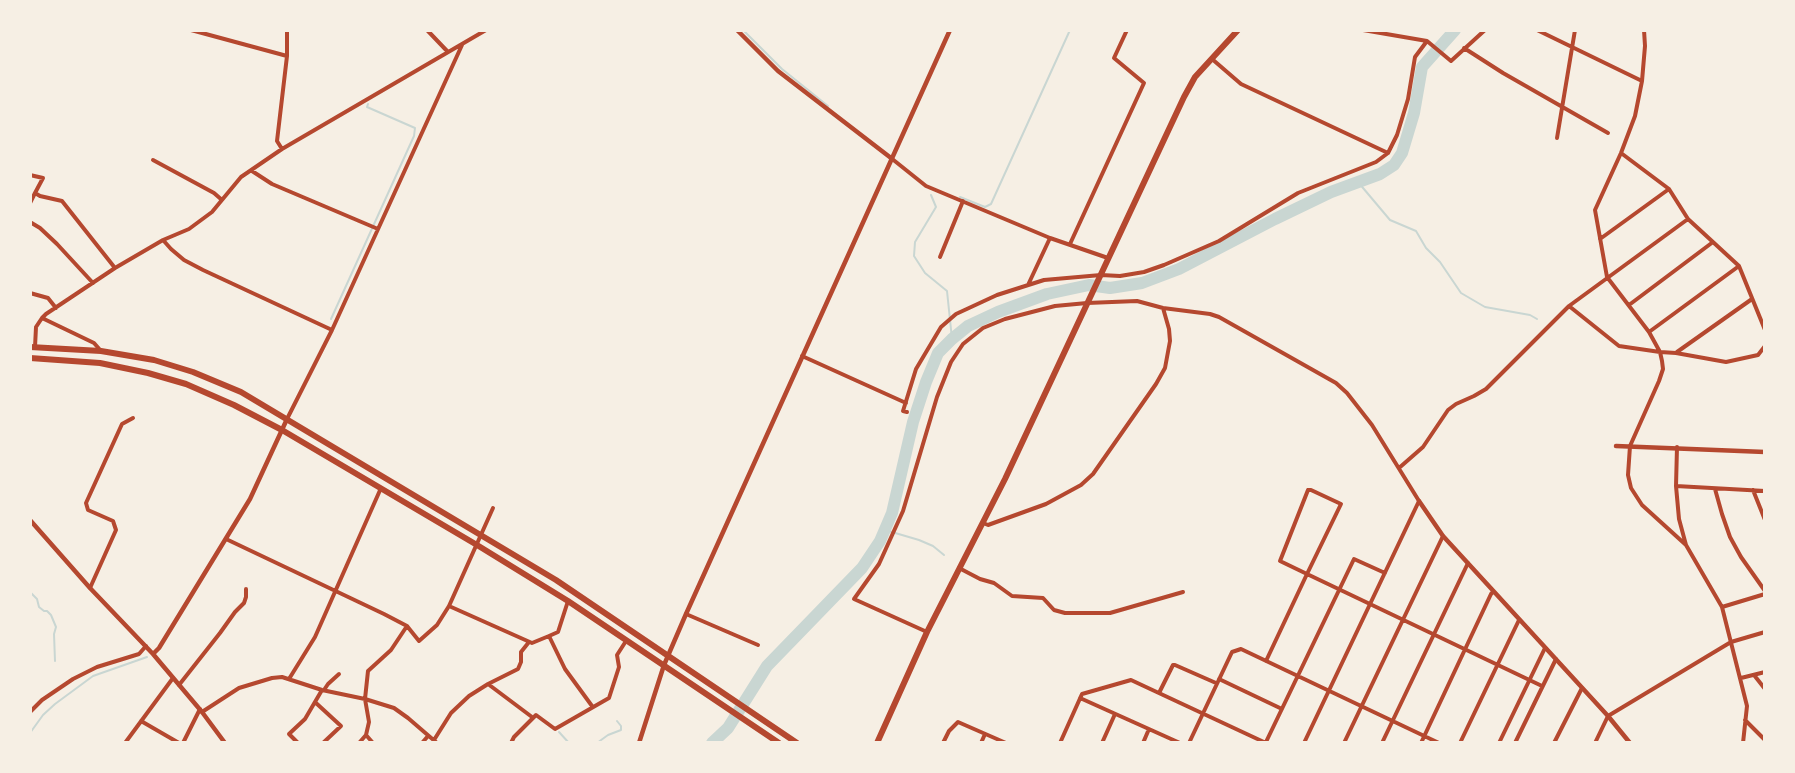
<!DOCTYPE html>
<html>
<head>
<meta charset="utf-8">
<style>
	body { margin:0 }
	#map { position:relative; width:1795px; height:773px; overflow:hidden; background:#f6efe4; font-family:"Golos Text",sans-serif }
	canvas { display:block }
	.frame { position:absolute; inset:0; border:32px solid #f6efe4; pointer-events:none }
</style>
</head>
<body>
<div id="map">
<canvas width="1795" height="773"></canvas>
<div class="frame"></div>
</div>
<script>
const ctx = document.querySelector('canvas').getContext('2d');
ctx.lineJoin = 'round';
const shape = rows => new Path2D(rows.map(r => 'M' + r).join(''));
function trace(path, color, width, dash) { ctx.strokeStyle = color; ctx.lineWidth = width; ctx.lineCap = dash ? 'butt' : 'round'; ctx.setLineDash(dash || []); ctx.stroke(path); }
const stream = shape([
	[743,30,782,69,828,106],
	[1358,182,1390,220,1416,231,1426,248,1440,262,1461,293,1485,307,1530,315,1537,319],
	[931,195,936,207,915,242,914,256,925,273,947,291,952,339],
	[960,197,985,207,991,204,1070,30],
	[331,319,414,136,415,128,367,107,368,104],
	[885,530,919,540,933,546,944,555],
	[30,585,31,593,37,599,39,607,44,611,47,611,51,615,56,627,54,634,55,661],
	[559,732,569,743],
	[30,733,43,715,55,704,93,676,147,657],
	[597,743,608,735,621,730,621,726,617,721]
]);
const river = shape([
	[712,743,728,728,767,666,862,568,880,541,892,513,913,422,926,382,938,353,952,339,968,326,998,312,1047,294,1089,285,1110,288,1142,283,1179,269,1275,219,1331,192,1380,174,1394,165,1402,153,1414,113,1422,67,1455,30]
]);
const minor = shape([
	[191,30,287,56],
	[427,30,448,52],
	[1363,30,1427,41,1451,61,1485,30],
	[1537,30,1642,81],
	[1644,30,1645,46,1642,81,1635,116,1621,153,1595,210,1607,277,1649,332,1660,352,1662,361,1663,369,1659,381,1630,446,1628,475,1631,488,1642,505,1686,545],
	[1464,48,1503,73,1608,133],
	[1212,59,1241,84,1388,153],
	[1557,138,1575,30],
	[282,149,277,141,287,56,287,30],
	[1621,153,1669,189,1688,219,1739,266,1765,330],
	[891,158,926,186,1050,238,1108,258],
	[153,160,214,193,222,200],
	[252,171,272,184,378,229],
	[30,175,43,178,35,193,40,196,62,201,115,268],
	[30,203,35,193],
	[30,222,40,228,57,244,93,283],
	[1600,239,1669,189],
	[163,240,171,249,184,260,203,270,332,330],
	[1070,244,1144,83,1114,58,1127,30],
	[940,257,963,201],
	[1028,285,1050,238],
	[30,293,48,298,56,308],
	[1629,305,1713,242],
	[1569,306,1619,346,1660,352,1676,353,1726,362,1758,355,1765,346],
	[42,318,94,343,101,351],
	[1649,332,1739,266],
	[35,347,36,327,42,318,46,314,115,268,163,240,189,229,212,212,241,177,282,149,486,30],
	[1677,352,1752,299],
	[802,356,906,403],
	[907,412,903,411,916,369,941,327,956,314,997,295,1044,280,1101,275,1120,276,1144,272,1164,265,1219,241,1298,193,1376,162,1388,153,1397,135,1408,99,1415,57,1427,41],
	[287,419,332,330,462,45],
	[1677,447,1676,486,1679,519,1686,545,1722,607,1747,706,1743,743],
	[1399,468,1423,447,1448,410,1456,404,1474,396,1486,389,1569,306,1688,219],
	[1676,486,1765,491],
	[1715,489,1722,514,1730,537,1741,557,1765,591],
	[1308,490,1311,490,1341,504,1307,574,1280,561,1308,490],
	[1753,490,1765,520],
	[983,523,988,525,1046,504,1081,485,1093,474,1156,384,1165,368,1170,341,1169,329,1163,308],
	[226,539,384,614,407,626,419,641,437,625,449,606,493,508],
	[959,568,980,579,994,583,1012,596,1043,598,1054,610,1065,613,1110,613,1183,592],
	[90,588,116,530,113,521,88,510,86,503,122,424,133,418],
	[568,601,558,632,549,636,565,669,592,706],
	[449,606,532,643,549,636],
	[1722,607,1765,594],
	[686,614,758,645],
	[927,632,854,599,879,564,903,511,937,397,951,362,963,344,983,328,1005,319,1055,306,1087,303,1137,301,1163,308,1210,314,1219,317,1336,383,1347,393,1372,425,1419,501,1304,743],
	[1266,661,1307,574,1542,686],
	[1754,675,1765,689],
	[1741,678,1765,672],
	[289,679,315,637,381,488],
	[1219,679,1282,709],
	[488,684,532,717],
	[179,685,220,633,235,612,244,603,246,597,246,589],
	[324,690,328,684,339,674],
	[1159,693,1173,665,1175,665,1216,683],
	[1080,698,1180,743],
	[316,703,341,726,323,743],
	[30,712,42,700,73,679,97,667,139,654,146,646],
	[202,712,239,688,272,678,282,677,322,690,365,699,394,708,408,718,437,743],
	[1745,720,1765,740],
	[141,721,179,743],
	[366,735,373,743],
	[434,740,451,713,469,696,488,684,518,669,521,662,521,652,529,642],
	[1266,742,1354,559,1385,573],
	[125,743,173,678],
	[183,743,200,709],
	[298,743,289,734,305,719,322,690],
	[359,743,366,735,369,722,365,699,368,671,391,650,407,626],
	[422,743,428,736],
	[511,743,514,737,536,715,555,729,609,698,619,667,617,655,626,641],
	[943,743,949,731,958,722,1006,743],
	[981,743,985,734],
	[1060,743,1082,694,1131,680,1266,743],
	[1102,743,1115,714],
	[1143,743,1149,729],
	[1189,743,1232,652,1241,649,1439,743],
	[1344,743,1443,536],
	[1382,743,1468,563],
	[1421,743,1491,594,1493,592],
	[1460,743,1519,620],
	[1499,743,1545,648],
	[1515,743,1556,659],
	[1554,743,1582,688],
	[1595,743,1608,716,1731,642,1765,632]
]);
const tertiary = shape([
	[737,30,778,71,891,158],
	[1616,446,1765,452],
	[1419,501,1443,536,1608,716,1630,743],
	[30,520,90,588,153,654,202,712,225,743],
	[153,654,159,648,250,499,287,419],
	[639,743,664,665,686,614,950,30]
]);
const primary = shape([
	[30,347,101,351,154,360,193,372,241,392,556,580,797,743],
	[30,358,100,363,148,373,186,384,234,405,282,430,477,545,568,601,779,743],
	[877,743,927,632,1005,479,1184,97,1195,77,1238,30]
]);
trace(stream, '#c9d6d2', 2);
trace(river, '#c9d6d2', 12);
trace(minor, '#b5482f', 4);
trace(tertiary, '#b5482f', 4.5);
trace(primary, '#b5482f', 6);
</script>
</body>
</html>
